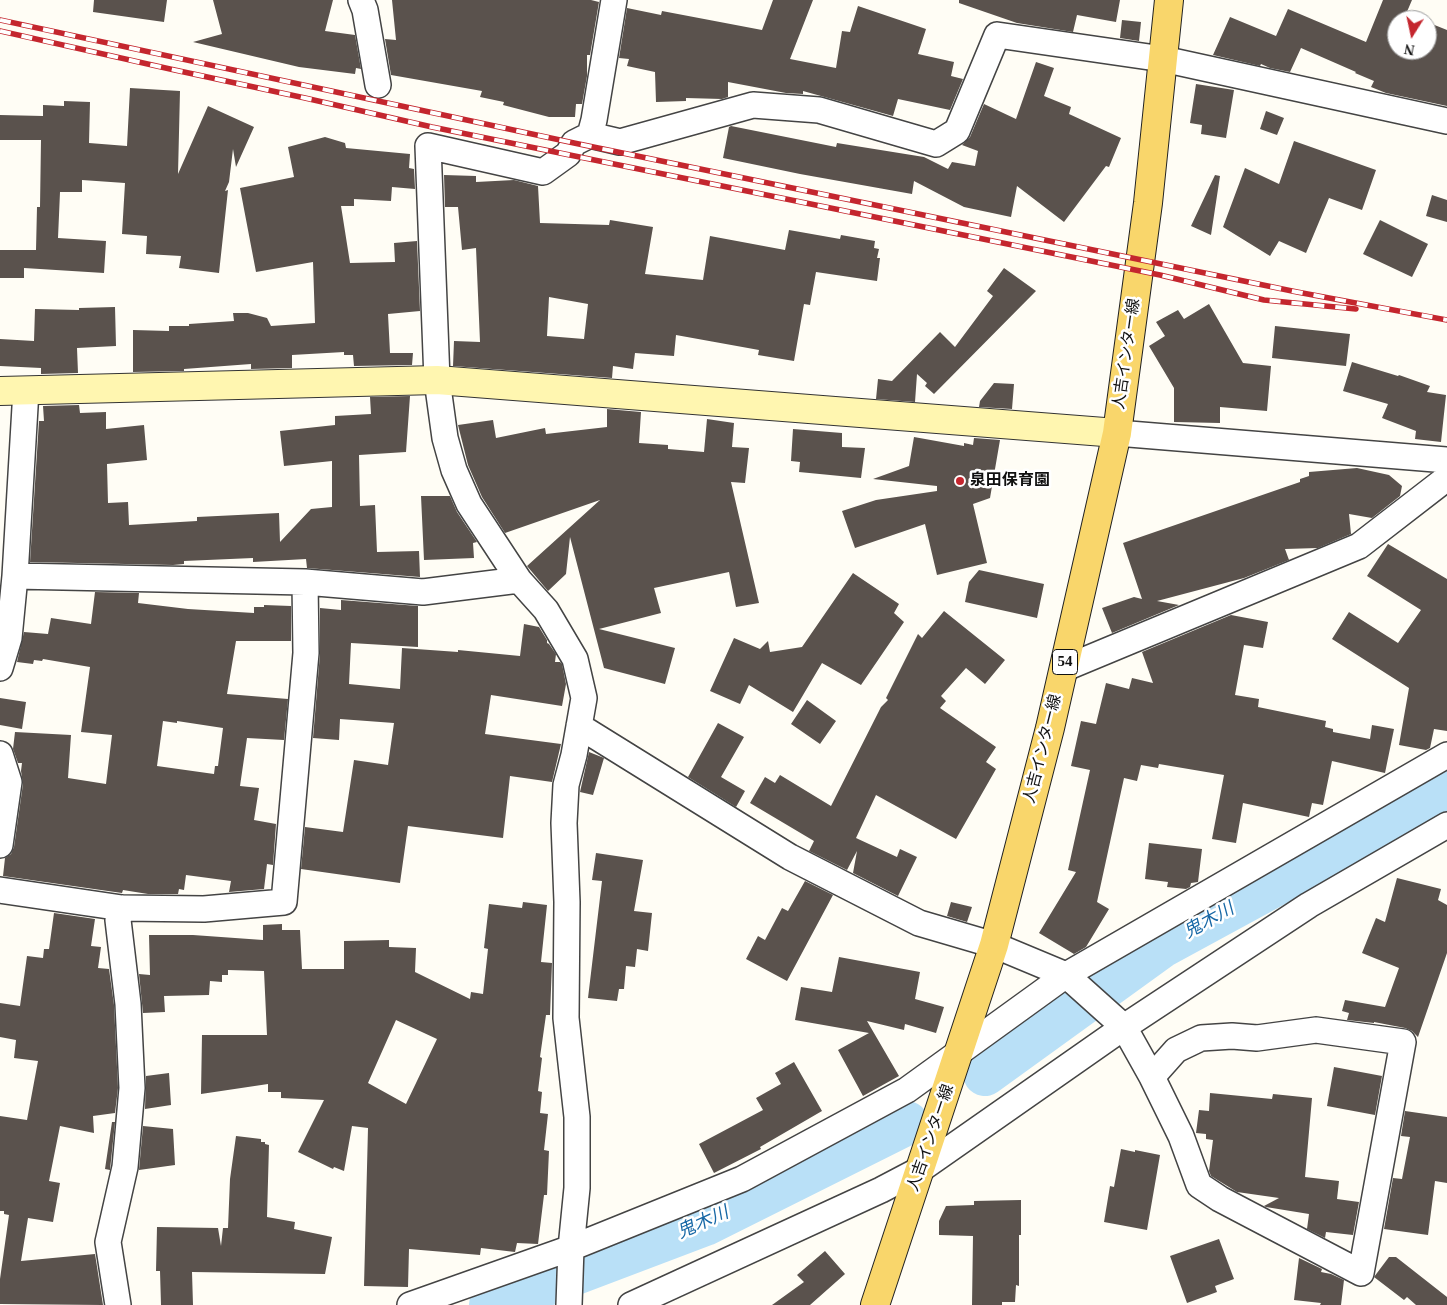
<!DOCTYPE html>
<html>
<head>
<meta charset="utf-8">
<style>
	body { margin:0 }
	#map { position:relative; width:1447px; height:1305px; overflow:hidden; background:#fffdf5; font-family:"Times New Roman",serif }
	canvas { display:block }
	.north { position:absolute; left:1387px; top:10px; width:50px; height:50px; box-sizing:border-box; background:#fff; border:1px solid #a0a0a0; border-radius:50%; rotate:190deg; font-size:14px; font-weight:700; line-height:20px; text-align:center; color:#111 }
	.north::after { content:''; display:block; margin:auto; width:18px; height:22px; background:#c4262e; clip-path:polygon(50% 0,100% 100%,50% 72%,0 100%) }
</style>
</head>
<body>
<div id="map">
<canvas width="1447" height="1305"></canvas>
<div class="north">N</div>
</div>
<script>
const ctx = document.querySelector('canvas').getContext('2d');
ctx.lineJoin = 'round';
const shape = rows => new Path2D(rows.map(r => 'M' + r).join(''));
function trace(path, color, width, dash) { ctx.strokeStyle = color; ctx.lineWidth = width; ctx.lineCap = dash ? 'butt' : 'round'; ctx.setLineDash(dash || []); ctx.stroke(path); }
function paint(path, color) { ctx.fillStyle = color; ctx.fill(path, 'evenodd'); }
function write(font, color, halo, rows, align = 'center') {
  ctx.font = font + ' "Times New Roman","Noto Sans JP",serif'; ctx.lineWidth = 5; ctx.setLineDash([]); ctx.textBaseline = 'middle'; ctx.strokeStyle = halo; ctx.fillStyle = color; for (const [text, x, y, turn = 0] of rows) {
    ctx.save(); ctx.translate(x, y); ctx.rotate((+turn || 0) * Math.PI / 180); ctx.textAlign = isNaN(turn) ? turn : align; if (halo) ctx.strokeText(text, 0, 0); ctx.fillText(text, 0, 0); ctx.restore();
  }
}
const river = shape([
	[985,1074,1162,946,1447,791],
	[491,1305,705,1224,907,1123]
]);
const building = shape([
	[94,0,167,0,164,22,93,12],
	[213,0,333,0,325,31,355,35,361,69,356,68,355,74,299,67,193,42,222,34],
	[392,0,591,0,599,2,590,55,587,55,587,76,582,104,576,104,575,117,549,117,503,105,504,102,480,97,482,91,391,75,385,39,396,40],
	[773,0,813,0,790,59,836,68,842,31,850,32,858,6,926,29,918,54,954,62,951,76,963,79,950,110,898,99,893,116,803,91,803,94,786,93,728,82,728,97,722,99,686,98,686,101,656,102,655,72,627,66,629,59,619,58,627,8,661,15,662,11,762,30],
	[959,0,1120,0,1116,22,1077,15,1073,32,1017,23,959,3],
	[1383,0,1412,0,1406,14,1421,20,1397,20,1397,50,1427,50,1427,22,1447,30,1447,106,1386,93,1371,87,1374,81,1355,73,1356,72,1301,48,1290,72,1270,68,1261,64,1260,66,1213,55,1230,17,1276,36,1288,9,1366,42],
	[1122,20,1141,22,1139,41,1120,38],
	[1036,62,1054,68,1044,96,1071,107,1069,114,1121,138,1109,167,1106,166,1064,222,1017,186,1011,217,964,207,914,181,912,194,800,174,723,158,729,127,731,126,836,147,837,143,924,157,948,169,952,162,975,166,978,151,962,145,970,137,984,104,1016,119],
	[1196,84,1234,90,1226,138,1201,134,1202,125,1190,123],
	[130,88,180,91,178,174,208,106,254,127,236,167,233,149,229,182,225,191,228,190,219,273,179,268,181,256,146,254,147,236,122,234,125,183,82,180,82,192,60,192,58,238,106,241,104,273,24,268,24,278,0,278,0,250,36,250,37,207,40,207,41,140,0,140,0,115,43,116,43,105,64,106,64,101,90,102,89,143,127,146],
	[1266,111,1284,118,1277,135,1260,129],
	[325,137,345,143,346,148,410,154,409,168,414,169,415,189,392,187,391,201,354,199,354,206,341,206,350,263,395,262,394,243,417,241,420,311,388,314,390,353,413,353,412,365,354,366,353,355,344,355,344,352,292,355,292,368,251,369,251,364,184,369,184,371,133,372,133,330,169,331,169,326,189,326,189,324,234,321,233,313,248,313,267,318,271,326,315,323,313,262,256,272,240,188,294,177,288,147],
	[1294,141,1376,170,1362,210,1329,198,1306,253,1279,241,1270,256,1223,227,1245,168,1279,184],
	[444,175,476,176,476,182,514,180,538,186,540,223,609,225,610,220,653,227,645,274,703,280,710,236,785,250,789,230,840,239,841,235,875,241,874,248,879,249,877,258,880,258,877,281,816,272,810,305,804,304,794,361,758,355,759,350,676,335,674,356,635,353,633,369,613,366,612,378,453,366,454,341,480,342,476,248,462,250,458,207,445,207],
	[549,297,588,304,584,339,547,336],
	[1215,175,1220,176,1211,235,1191,226],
	[1432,195,1447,200,1447,222,1426,216],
	[1380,220,1428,244,1412,277,1363,254],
	[1004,268,1036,291,934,394,925,386,927,383,917,374,915,402,876,399,878,379,892,381,940,332,955,347,993,296,987,291],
	[1209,304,1243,363,1271,366,1267,411,1220,407,1220,423,1174,422,1174,388,1149,346,1165,336,1156,322,1178,310,1184,319],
	[115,307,116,346,77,348,78,373,41,374,41,368,0,366,0,339,34,341,35,309,79,310,79,308],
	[1275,326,1350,334,1346,366,1272,358],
	[1352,362,1398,376,1399,375,1430,386,1427,392,1446,395,1441,442,1415,439,1416,431,1382,418,1388,404,1343,391],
	[994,383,1014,384,1012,409,979,407,980,401],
	[410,396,406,452,359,455,360,506,375,505,377,552,419,551,420,577,307,568,306,559,253,562,253,558,184,561,184,564,173,565,30,562,39,421,44,421,43,406,79,405,80,413,106,412,106,429,144,425,147,460,107,464,108,503,128,502,129,525,197,521,197,517,279,513,280,542,311,509,332,507,332,461,284,466,280,431,335,425,335,416,371,414,370,397],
	[607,409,641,412,639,443,668,445,668,449,704,452,707,419,734,423,732,447,749,448,745,483,731,482,759,603,736,607,729,572,654,588,661,613,599,629,675,648,665,684,604,668,570,537,566,574,548,591,527,566,600,500,505,533,482,497,468,465,458,425,493,420,496,438,545,428,546,434,607,427],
	[793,429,842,433,842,447,865,448,861,478,799,472,800,462,791,461],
	[914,437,964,446,964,443,973,445,974,438,1000,440,990,498,973,504,987,563,937,575,925,524,855,548,842,511,876,500,937,491,937,486,873,479,909,466],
	[1357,468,1389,475,1402,486,1400,496,1372,518,1349,514,1351,534,1318,548,1285,549,1289,560,1244,578,1157,601,1179,605,1112,633,1102,608,1134,597,1142,599,1123,543,1300,482,1300,479,1309,476,1309,472],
	[421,496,450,496,457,512,477,542,473,543,474,558,424,560],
	[1388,544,1447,579,1447,731,1434,729,1430,748,1426,750,1399,745,1409,688,1332,639,1349,612,1398,643,1421,610,1367,576],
	[979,570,1044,584,1037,618,965,602,969,582],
	[853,573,899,604,894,613,904,622,861,685,822,663,793,712,749,685,740,704,710,691,734,638,760,649,768,641,770,652,802,647],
	[95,592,139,593,138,603,188,609,254,613,254,607,264,607,264,605,291,606,291,641,236,641,227,694,288,699,284,740,247,738,240,786,259,788,254,820,276,824,273,865,267,864,264,889,229,892,231,881,186,875,184,890,179,889,178,894,148,894,123,890,122,893,3,876,5,858,11,854,14,847,23,784,21,771,22,763,18,763,13,749,15,732,71,735,68,778,106,784,112,735,81,732,90,667,43,659,42,661,34,660,33,664,17,662,24,632,48,634,51,618,91,624],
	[163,721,177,723,177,721,223,728,218,766,215,766,214,774,157,766],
	[341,600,418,606,418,647,351,643,349,684,400,689,402,648,458,652,458,650,520,656,524,624,539,627,547,640,547,643,549,644,556,654,555,662,560,662,562,664,566,684,562,706,491,695,485,734,561,744,552,782,510,776,503,838,408,826,400,883,301,869,305,827,343,832,354,760,388,765,394,723,340,719,339,740,313,738,320,654,320,608,341,610],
	[944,611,1005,660,985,684,966,668,941,696,946,701,940,708,996,747,986,762,996,769,956,839,876,795,856,838,897,857,900,849,917,857,898,896,853,873,857,851,847,870,809,851,814,841,750,803,765,777,775,783,780,775,831,806,881,707,888,700,886,698,918,634,922,638],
	[1231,615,1268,622,1263,648,1244,645,1235,695,1259,699,1258,707,1326,721,1325,727,1333,729,1333,732,1370,739,1372,725,1394,729,1385,773,1332,761,1323,805,1312,803,1309,817,1243,803,1236,843,1212,839,1224,775,1159,764,1158,768,1141,765,1137,781,1124,778,1097,902,1109,909,1086,947,1074,954,1039,933,1076,872,1068,870,1090,770,1071,766,1081,721,1096,724,1106,683,1129,689,1132,678,1153,683,1142,652],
	[0,698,26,702,22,729,0,725],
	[807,700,836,721,820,744,791,724],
	[718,723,744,737,721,777,745,791,736,807,688,777],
	[589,752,604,758,593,795,580,792],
	[1149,843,1202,849,1198,882,1191,883,1190,887,1186,889,1167,887,1168,882,1145,879],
	[596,853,643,860,634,911,652,913,648,951,637,949,635,967,626,966,624,989,619,989,617,1001,588,998,602,881,592,880],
	[1397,878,1441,889,1438,900,1447,905,1447,953,1418,1037,1412,1031,1405,1028,1374,1022,1374,1023,1347,1020,1349,1013,1342,1011,1345,1000,1385,1007,1399,968,1362,953,1376,918,1385,922],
	[805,881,833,895,787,981,746,959,758,936,765,940,782,908,788,911],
	[523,902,547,905,541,962,552,963,550,1015,546,1015,540,1057,542,1058,538,1091,542,1092,540,1113,548,1114,544,1150,549,1151,547,1195,544,1195,538,1244,517,1243,515,1252,481,1248,480,1255,409,1249,408,1287,364,1286,368,1128,352,1126,344,1171,334,1167,333,1169,298,1152,324,1100,281,1098,281,1092,268,1092,268,1084,201,1094,202,1035,267,1035,264,971,228,970,228,975,222,975,222,982,210,981,209,995,164,996,165,1012,143,1013,139,974,150,975,149,935,193,935,263,940,263,925,282,924,282,930,300,930,302,969,344,969,344,941,389,940,389,947,416,948,415,972,470,999,471,992,483,994,488,949,484,948,489,904,522,908],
	[396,1020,437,1039,406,1104,368,1083],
	[951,902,972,907,967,922,947,916],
	[54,913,95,919,91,946,101,947,98,968,109,969,114,1005,118,1088,115,1113,93,1116,94,1133,60,1126,49,1181,60,1183,53,1222,28,1218,21,1261,95,1254,103,1305,0,1304,0,1279,9,1215,4,1214,4,1211,0,1211,0,1116,27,1120,38,1061,14,1058,16,1040,0,1037,0,1003,20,1006,27,956,43,958,44,949,49,949],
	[839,957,920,972,915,999,944,1007,936,1033,905,1024,904,1030,867,1021,899,1076,863,1096,838,1050,869,1033,795,1020,801,987,832,992],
	[794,1062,822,1111,760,1147,761,1149,714,1173,699,1144,763,1110,756,1098,781,1084,775,1073],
	[1334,1067,1382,1076,1375,1115,1327,1106],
	[169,1073,171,1105,145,1109,146,1076],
	[1210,1093,1272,1099,1273,1094,1312,1098,1305,1177,1339,1181,1337,1199,1359,1202,1353,1235,1326,1232,1325,1238,1307,1229,1309,1214,1266,1207,1264,1206,1279,1198,1237,1192,1211,1176,1209,1171,1213,1140,1206,1139,1206,1134,1196,1133,1199,1110,1209,1111],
	[1405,1111,1447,1117,1447,1183,1435,1181,1428,1235,1384,1229,1393,1178,1402,1179,1410,1137,1401,1136],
	[112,1122,115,1122,110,1170,105,1169],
	[143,1126,173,1129,175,1165,139,1170],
	[236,1136,261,1139,261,1142,265,1142,265,1144,269,1145,267,1217,295,1222,294,1229,332,1237,325,1274,192,1272,193,1305,161,1305,160,1271,156,1271,157,1227,218,1228,221,1246,223,1228,228,1228,230,1179],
	[1121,1149,1135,1152,1135,1150,1160,1155,1147,1230,1104,1222,1110,1186,1114,1187],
	[1021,1200,1021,1235,1019,1235,1019,1286,1016,1285,1015,1302,1002,1302,1002,1305,972,1305,973,1236,939,1235,939,1221,946,1206,974,1205,974,1201],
	[1219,1239,1234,1279,1215,1286,1217,1292,1187,1303,1170,1256],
	[825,1251,845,1274,810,1305,772,1305,804,1282,797,1275],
	[1389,1257,1396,1257,1447,1297,1447,1305,1416,1305,1407,1297,1404,1300,1374,1277],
	[1299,1258,1322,1269,1321,1272,1331,1274,1344,1280,1341,1305,1320,1305,1321,1303,1294,1300]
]);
const street = shape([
	[361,0,365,10,378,85],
	[590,135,620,142,753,105,819,110,936,144,957,131,997,35,1163,59,1447,121],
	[1117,433,1447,460],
	[15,576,305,582],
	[0,668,9,638,15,576,26,390],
	[1063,669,1359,546,1447,478],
	[579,726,790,857,919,923,994,945,1066,975,1124,1027,1152,1077,1176,1050,1201,1038,1232,1036,1257,1038,1316,1030,1403,1042,1361,1273,1220,1199,1199,1185,1181,1136,1152,1077],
	[0,754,9,782,0,845],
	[0,890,122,908,204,909,284,902,306,653,305,582,423,592,519,580],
	[118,1305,108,1242,125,1167,132,1088,128,1004,118,920,122,908],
	[410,1305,571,1248,742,1179,907,1090,1066,975,1447,755],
	[569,1305,571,1248,577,1188,577,1117,566,1018,567,902,564,823,566,785,574,755,584,698,575,659,546,610,519,580,469,504,454,470,445,438,437,380,428,146,543,172,568,154,574,143,590,135,594,120,614,0],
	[631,1305,881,1190,921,1169,1124,1027,1309,905,1447,825]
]);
const secondary = shape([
	[0,391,437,380,1117,433]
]);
const primary = shape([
	[875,1305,994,945,1050,728,1117,433,1148,203,1169,0]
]);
const rail = shape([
	[0,20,574,143,1297,292,1447,320],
	[0,31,170,69,305,98,432,127,1160,275,1264,300,1356,309]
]);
const markers = [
	[960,481,5,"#c4262e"]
];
const shields = [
	[1065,662,25]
];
const shieldNames = [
	["54",1065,662]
];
const streetNames = [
	["人吉インター線",1127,354,-82],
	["人吉インター線",1043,749,-76],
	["人吉インター線",931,1138,-71]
];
const poiNames = [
	["泉田保育園",970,481]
];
const waterNames = [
	["鬼木川",1209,921,-29],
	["鬼木川",703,1223,-24]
];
trace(river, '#b9e0f7', 44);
paint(building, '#5a524d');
trace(street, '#444', 28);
trace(secondary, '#333', 30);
trace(primary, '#222', 30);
trace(street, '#fff', 25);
trace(secondary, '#fff6b0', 28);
trace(primary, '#f9d66b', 28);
trace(rail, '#c4262e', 5.5);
trace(rail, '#fff', 4, [11]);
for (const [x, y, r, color] of markers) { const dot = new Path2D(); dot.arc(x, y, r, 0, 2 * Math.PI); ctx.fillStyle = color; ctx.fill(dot); trace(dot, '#fff', 2); }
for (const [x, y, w] of shields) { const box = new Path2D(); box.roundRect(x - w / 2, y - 12.5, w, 25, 4); ctx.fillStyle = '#fff'; ctx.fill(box); trace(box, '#111', 1); }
write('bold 15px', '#111', null, shieldNames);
write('16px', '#111', '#fff', streetNames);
write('bold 16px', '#111', '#fff', poiNames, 'left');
write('italic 18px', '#1768a6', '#fff', waterNames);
</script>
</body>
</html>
